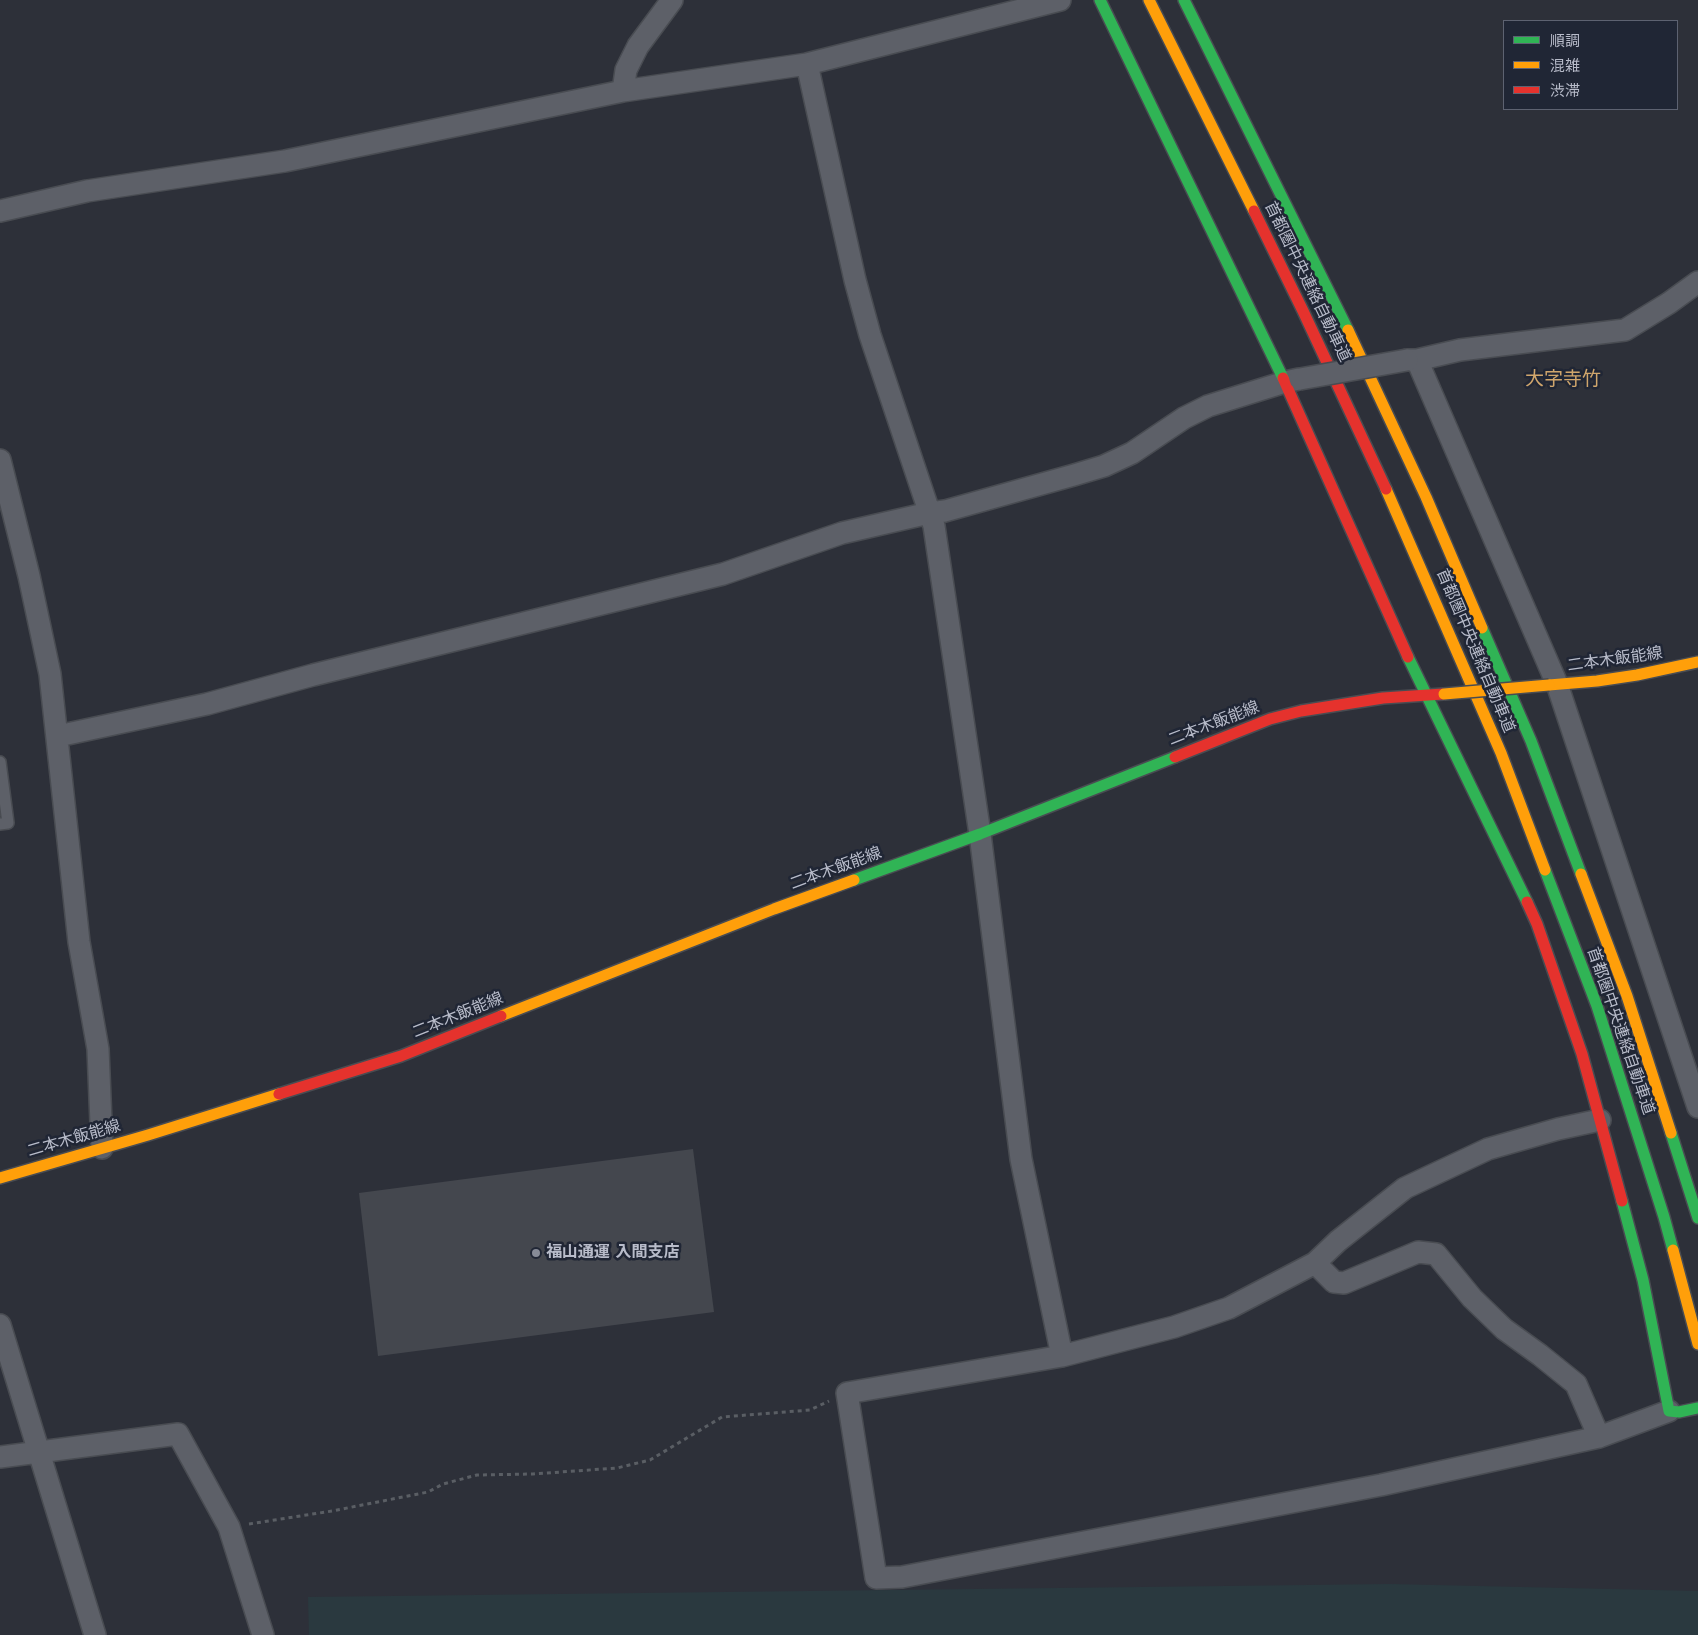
<!DOCTYPE html>
<html>
<head>
<meta charset="utf-8">
<style>
	body { margin:0 }
	#map { position:relative; width:1698px; height:1635px; overflow:hidden; background:#2d3039; font-family:"DejaVu Sans","Noto Sans JP",sans-serif }
	canvas { display:block }
	.legend { position:absolute; left:1503px; top:20px; width:175px; height:90px; box-sizing:border-box; background:#202635; border:1px solid #5d6271; margin:0; padding:6px 9px; list-style:none; font-size:15px; color:#b8bcca }
	.legend li { display:flex; align-items:center; gap:10px; height:25px }
	.legend b { width:25px; border:1px solid #5d6271 }
</style>
</head>
<body>
<div id="map">
<canvas width="1698" height="1635"></canvas>
<ul class="legend">
<li><b style="height:6px;background:#30b455"></b>順調</li>
<li><b style="height:6px;background:#ff9f0a"></b>混雑</li>
<li><b style="height:6px;background:#e5322d"></b>渋滞</li>
</ul>
</div>
<script>
const ctx = document.querySelector('canvas').getContext('2d');
ctx.lineJoin = 'round';
function paint(path, color) { ctx.fillStyle = color; ctx.fill(path, 'evenodd'); }
const shape = rows => new Path2D(rows.map(r => 'M' + r).join(''));
function trace(path, color, width, dash) { ctx.strokeStyle = color; ctx.lineWidth = width; ctx.lineCap = dash ? 'butt' : 'round'; ctx.setLineDash(dash || []); ctx.stroke(path); }
function write(font, color, halo, rows, align = 'center') {
  ctx.font = font + ' "DejaVu Sans","Noto Sans JP",sans-serif'; ctx.lineWidth = 5; ctx.setLineDash([]); ctx.textBaseline = 'middle'; ctx.strokeStyle = halo; ctx.fillStyle = color; for (const [text, x, y, turn = 0] of rows) {
    ctx.save(); ctx.translate(x, y); ctx.rotate((+turn || 0) * Math.PI / 180); ctx.textAlign = isNaN(turn) ? turn : align; if (halo) ctx.strokeText(text, 0, 0); ctx.fillText(text, 0, 0); ctx.restore();
  }
}
const green = shape([
	[1390,1584,1698,1591,1698,1635,309,1635,308,1597]
]);
const building = shape([
	[693,1149,714,1312,378,1356,359,1193]
]);
const path = shape([
	[249,1524,332,1511,428,1492,443,1484,477,1475,533,1474,617,1468,650,1460,722,1417,810,1410,829,1401]
]);
const lane = shape([
	[0,762,8,823,0,824]
]);
const street = shape([
	[807,64,855,280,870,335,934,526,980,834,1021,1159,1062,1356],
	[623,91,626,70,638,46,672,0],
	[0,211,87,191,285,161,623,91,807,64,1060,0],
	[1407,360,1417,360,1460,350,1625,330,1669,303,1698,282],
	[1417,360,1557,684,1698,1107],
	[0,460,29,576,50,674,79,942,98,1049,102,1148],
	[58,736,207,704,313,675,723,574,842,533,929,513,945,511,1074,475,1104,466,1132,453,1184,418,1208,406,1285,382,1299,379],
	[1600,1120,1558,1129,1488,1149,1405,1188,1338,1241,1315,1263,1229,1308,1174,1327,1062,1356,847,1393,876,1578,902,1577,1381,1485,1599,1437,1669,1411],
	[1315,1263,1334,1282,1344,1283,1418,1252,1436,1254,1472,1298,1504,1329,1540,1355,1576,1384,1599,1437],
	[0,1325,95,1635],
	[0,1457,178,1434,229,1527,263,1635]
]);
const fast = shape([
	[1100,0,1283,378],
	[1184,0,1348,330],
	[1482,628,1531,741,1581,874],
	[1408,657,1527,902],
	[1545,870,1597,1006,1664,1217,1673,1250],
	[854,880,980,834,1175,757],
	[1671,1133,1698,1218],
	[1622,1201,1643,1280,1669,1411,1679,1412,1698,1408]
]);
const slow = shape([
	[1149,0,1254,211],
	[1348,330,1426,497,1482,628],
	[1386,489,1501,753,1545,870],
	[1549,685,1597,681,1637,675,1698,662],
	[1581,874,1627,996,1671,1133],
	[501,1016,774,909,854,880],
	[0,1178,148,1135,279,1094],
	[1673,1250,1698,1344]
]);
const jam = shape([
	[1254,211,1303,311,1386,489],
	[1283,378,1408,657],
	[1175,757,1270,719,1301,711,1383,698,1443,694],
	[1527,902,1537,924,1582,1054,1622,1201],
	[279,1094,401,1056,501,1016]
]);
const streetBridge = shape([
	[1300,379,1407,360]
]);
const slowBridge = shape([
	[1444,694,1549,685]
]);
const markers = [
	[536,1253,5,"#878b97"]
];
const streetNames = [
	["首都圏中央連絡自動車道",1307,282,64],
	["首都圏中央連絡自動車道",1475,651,67],
	["二本木飯能線",1615,660,-8],
	["二本木飯能線",1214,724,-21],
	["二本木飯能線",836,869,-20],
	["二本木飯能線",458,1016,-22],
	["首都圏中央連絡自動車道",1620,1031,71],
	["二本木飯能線",74,1139,-16]
];
const poiNames = [
	["福山通運 入間支店",546,1253]
];
const quarterNames = [
	["大字寺竹",1563,380]
];
paint(green, '#2a393f');
paint(building, '#44474e');
trace(lane, '#494c52', 14);
trace(street, '#494c52', 24);
trace(fast, '#494c52', 14);
trace(slow, '#494c52', 14);
trace(jam, '#494c52', 14);
trace(path, '#5a5e64', 3, [4, 4]);
trace(lane, '#5d6068', 11);
trace(street, '#5d6068', 21);
trace(fast, '#30b455', 11);
trace(slow, '#ff9f0a', 11);
trace(jam, '#e5322d', 11);
trace(streetBridge, '#494c52', 24, []);
trace(slowBridge, '#494c52', 14, []);
trace(streetBridge, '#5d6068', 21);
trace(slowBridge, '#ff9f0a', 11);
for (const [x, y, r, color] of markers) { const dot = new Path2D(); dot.arc(x, y, r, 0, 2 * Math.PI); ctx.fillStyle = color; ctx.fill(dot); trace(dot, '#202635', 2); }
write('16px', '#b8bcca', '#202635', streetNames);
write('bold 16px', '#b8bcca', '#202635', poiNames, 'left');
write('19px', '#d0a66c', '#202635', quarterNames);
</script>
</body>
</html>
